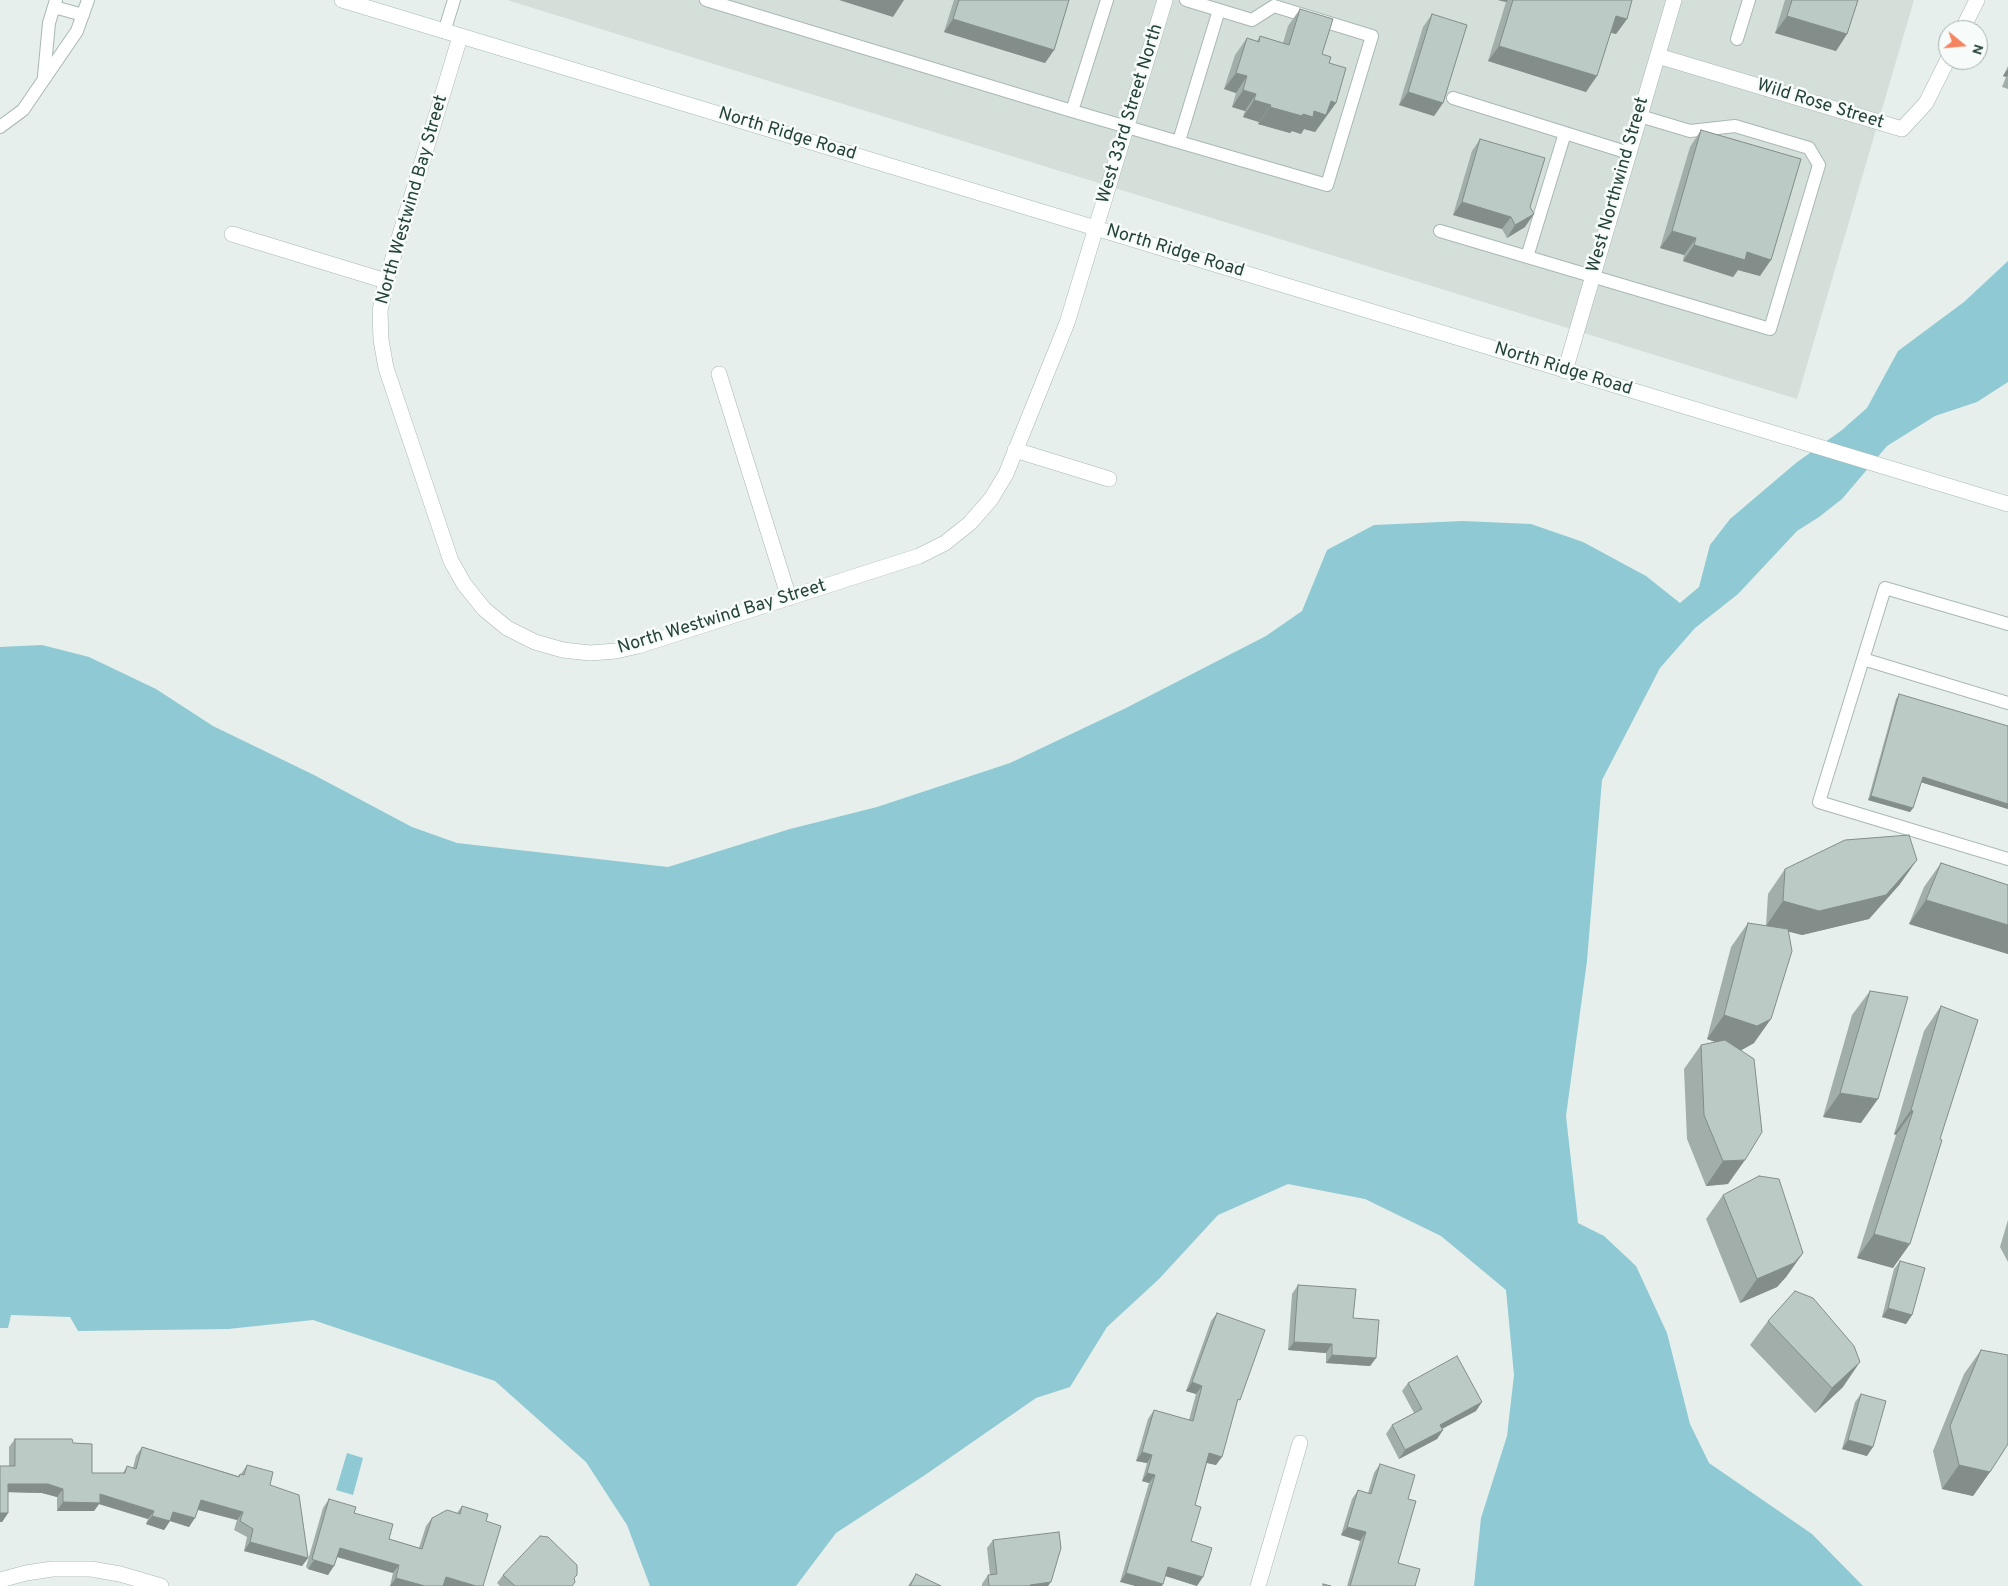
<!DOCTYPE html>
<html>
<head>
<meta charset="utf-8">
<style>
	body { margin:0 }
	#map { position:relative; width:2008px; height:1586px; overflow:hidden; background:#e6efeb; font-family:Overpass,sans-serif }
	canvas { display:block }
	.north { position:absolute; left:1938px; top:20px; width:50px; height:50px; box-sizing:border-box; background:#f7fbf9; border:1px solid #a3b1ad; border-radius:50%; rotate:107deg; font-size:14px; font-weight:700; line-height:20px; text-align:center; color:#24423a }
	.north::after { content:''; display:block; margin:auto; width:18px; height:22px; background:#f4845f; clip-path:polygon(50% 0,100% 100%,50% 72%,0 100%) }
</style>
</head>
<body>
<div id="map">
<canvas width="2008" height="1586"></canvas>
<div class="north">N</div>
</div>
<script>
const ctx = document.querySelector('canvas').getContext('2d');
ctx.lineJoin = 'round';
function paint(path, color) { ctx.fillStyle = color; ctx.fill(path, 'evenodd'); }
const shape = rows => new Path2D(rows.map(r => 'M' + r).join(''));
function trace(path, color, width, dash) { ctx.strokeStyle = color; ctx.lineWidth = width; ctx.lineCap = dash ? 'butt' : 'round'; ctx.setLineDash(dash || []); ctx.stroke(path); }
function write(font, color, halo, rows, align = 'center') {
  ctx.font = font + ' Overpass,sans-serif'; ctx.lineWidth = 5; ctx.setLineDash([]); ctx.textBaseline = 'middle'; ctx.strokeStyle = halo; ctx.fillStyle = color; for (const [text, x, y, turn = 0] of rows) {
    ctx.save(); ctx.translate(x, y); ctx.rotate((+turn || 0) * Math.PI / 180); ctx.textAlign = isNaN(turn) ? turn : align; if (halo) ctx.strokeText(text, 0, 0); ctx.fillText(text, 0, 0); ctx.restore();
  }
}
const built = shape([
	[507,0,1914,0,1797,399]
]);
const water = shape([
	[2008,261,2008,382,1977,402,1935,416,1887,446,1842,499,1819,517,1797,531,1738,594,1695,628,1660,668,1602,780,1587,961,1566,1116,1578,1223,1604,1236,1636,1266,1667,1333,1690,1424,1709,1463,1812,1534,1863,1586,1474,1586,1481,1518,1507,1436,1514,1375,1506,1290,1441,1236,1365,1199,1288,1184,1218,1215,1159,1279,1107,1327,1070,1387,1036,1398,925,1475,836,1533,796,1586,650,1586,627,1525,586,1462,495,1381,313,1320,228,1329,78,1331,70,1317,11,1315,8,1328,0,1328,0,647,42,645,89,657,156,689,213,726,314,775,412,827,457,843,668,867,790,829,877,807,1010,763,1124,709,1266,636,1302,611,1327,550,1374,525,1463,521,1531,524,1583,542,1646,576,1680,603,1699,587,1710,545,1730,519,1796,463,1842,430,1867,408,1898,351,1964,302],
	[347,1453,363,1458,353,1495,336,1490]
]);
const service = shape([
	[706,0,1072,111,1327,185,1372,36,1274,6,1252,20,1186,0],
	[54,7,83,15],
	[444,32,454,0],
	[1737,39,1749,0],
	[44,76,49,23,56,0],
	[1453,98,1629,153],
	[1072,111,1107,0],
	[0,127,23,110,77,31,88,0],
	[1179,141,1219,10],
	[1440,231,1770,329,1819,165,1809,148,1735,126,1690,131,1640,116],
	[1527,257,1565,133],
	[2008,624,1885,588,1819,802,2008,859],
	[1863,659,2008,703]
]);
const minor = shape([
	[1962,30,1977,0],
	[460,37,386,281,380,311,381,340,386,368,451,561,464,584,484,609,507,628,535,642,563,650,590,653,616,651,638,646,919,556,945,543,970,523,991,499,1006,474,1067,323,1165,0],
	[1658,56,1902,129,1926,103,1948,59],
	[232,234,386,281],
	[1565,371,1674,0],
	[719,374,789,598],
	[1015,450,1109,479],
	[0,1580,26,1573,52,1569,91,1569,120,1574,161,1586],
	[1258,1586,1300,1443]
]);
const secondary = shape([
	[342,0,2008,504]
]);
const wall = shape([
	[954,0,1069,0,1054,50,1045,63,944,32],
	[1498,0,1632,0,1627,19,1616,34,1611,33,1586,92,1488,61,1506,2],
	[1785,0,1858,0,1847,34,1836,51,1775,33],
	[1300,9,1322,54,1329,63,1336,103,1315,132,1304,129,1301,134,1292,131,1290,133,1258,124,1259,122,1243,117,1245,111,1232,107,1236,93,1224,89,1235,55,1247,38,1257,41,1260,36,1283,43,1288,26],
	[1432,14,1443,103,1434,116,1399,105,1423,27],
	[2008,66,2008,89,2002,87,2006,77,2003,76],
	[1701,130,1760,276,1738,270,1733,277,1683,261,1684,255,1660,248,1690,147],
	[1480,139,1525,227,1507,238,1502,229,1453,215,1472,151],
	[1899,694,2008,809,1921,782,1913,808,1910,812,1868,800,1896,699],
	[1941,863,2008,885,2008,954,1909,924,1924,887],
	[1785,869,1900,884,1869,919,1802,935,1788,931,1754,1043,1741,1050,1728,1184,1706,1186,1687,1139,1684,1069,1701,1045,1716,1042,1707,1039,1731,947,1748,923,1766,926,1768,894],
	[1870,991,1861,1123,1823,1117,1852,1015],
	[1941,1006,1893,1268,1857,1258,1896,1135,1894,1134,1924,1031],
	[1723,1195,1803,1253,1786,1277,1777,1287,1740,1303,1706,1219],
	[2008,1220,2008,1262,2000,1247],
	[1900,1261,1912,1315,1906,1324,1882,1317,1894,1269],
	[1298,1285,1353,1318,1376,1358,1370,1366,1326,1363,1326,1353,1288,1350,1292,1294],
	[1217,1313,1236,1406,1216,1465,1207,1463,1195,1505,1191,1541,1197,1586,1166,1576,1120,1582,1149,1483,1142,1481,1147,1463,1136,1461,1148,1419,1154,1410,1189,1420,1196,1394,1186,1391,1211,1321],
	[1768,1321,1843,1387,1815,1413,1750,1345],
	[1981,1350,1990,1472,1973,1496,1942,1489,1933,1451,1964,1374],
	[1408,1383,1476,1411,1442,1429,1443,1430,1437,1439,1399,1459,1386,1434,1392,1425,1414,1413,1402,1391],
	[1861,1394,1867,1456,1842,1449,1855,1402],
	[15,1439,73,1443,92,1473,123,1473,127,1466,133,1468,136,1456,142,1447,238,1476,240,1474,241,1474,247,1465,270,1485,308,1558,302,1566,244,1551,247,1537,234,1530,237,1520,198,1510,189,1527,170,1521,164,1530,146,1524,148,1519,99,1504,94,1511,57,1511,57,1497,42,1493,8,1492,8,1513,2,1522,0,1522,0,1466,9,1466,9,1447],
	[1380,1464,1408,1499,1398,1563,1415,1586,1347,1586,1360,1541,1341,1535,1352,1499,1358,1490,1368,1493,1374,1473],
	[329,1499,354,1513,389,1539,419,1548,426,1526,432,1518,457,1513,462,1506,486,1521,483,1586,390,1586,393,1573,337,1557,328,1575,308,1569,306,1567,323,1508],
	[993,1540,1048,1586,982,1586,982,1584,988,1575,990,1575,987,1548],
	[916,1574,941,1586,908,1586],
	[503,1575,574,1579,572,1586,500,1586,497,1583]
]);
const shadedWall = shape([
	[839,0,904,0,893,17],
	[1498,0,1508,0,1506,2],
	[1616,16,1627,19,1616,34,1605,31],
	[1787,16,1847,34,1836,51,1775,33],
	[953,19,1054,50,1045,63,944,32],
	[1499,46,1597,76,1586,92,1488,61],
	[2008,69,2008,75,2006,77,2003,76],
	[1236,73,1247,76,1236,93,1224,89],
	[1243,90,1256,94,1245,111,1232,107],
	[1408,92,1443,103,1434,116,1399,105],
	[1254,100,1271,105,1259,122,1243,117],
	[1331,101,1336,103,1315,132,1304,129,1301,134,1292,131,1290,133,1258,124,1270,107,1303,114],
	[1462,202,1511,217,1502,229,1453,215],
	[1534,214,1525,227,1507,238,1515,225],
	[1672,231,1696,238,1684,255,1660,248],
	[1694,245,1747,252,1771,260,1760,276,1738,270,1733,277,1683,261],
	[1923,777,2008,804,2008,809,1920,782],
	[1871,796,1913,808,1910,812,1868,800],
	[1917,860,1900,884,1869,919,1802,935,1766,926,1783,901],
	[1926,900,2008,925,2008,954,1909,924],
	[1724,1015,1771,1019,1754,1043,1740,1051,1707,1039],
	[1840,1093,1878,1099,1861,1123,1823,1117],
	[1911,1110,1913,1111,1896,1135,1894,1134],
	[1745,1160,1728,1184,1706,1186,1723,1161],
	[1874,1234,1910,1244,1893,1268,1857,1258],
	[1803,1253,1786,1277,1777,1287,1740,1303,1757,1279],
	[1888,1308,1912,1315,1906,1324,1882,1317],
	[1294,1342,1332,1344,1326,1353,1288,1350],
	[1332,1355,1376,1358,1370,1366,1326,1363],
	[1860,1362,1843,1387,1815,1413,1832,1388],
	[1192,1382,1202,1386,1196,1394,1186,1391],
	[1482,1402,1476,1411,1434,1433,1440,1425],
	[1443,1430,1437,1439,1399,1459,1405,1450],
	[1848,1440,1873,1447,1867,1456,1842,1449],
	[1142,1452,1152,1455,1147,1463,1136,1461],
	[1209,1453,1222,1457,1216,1465,1203,1462],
	[1959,1465,1990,1472,1973,1496,1942,1489],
	[1147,1473,1155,1475,1149,1483,1142,1481],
	[8,1484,48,1484,63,1489,57,1497,42,1493,2,1492],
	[100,1494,154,1511,148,1519,99,1504,94,1511,57,1511,63,1502],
	[201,1500,243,1512,237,1520,195,1509],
	[173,1512,195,1518,189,1527,167,1520],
	[0,1513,8,1513,2,1522,0,1522],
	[152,1516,170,1521,164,1530,146,1524],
	[1347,1527,1366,1532,1360,1541,1341,1535],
	[250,1542,308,1558,302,1566,244,1551],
	[340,1548,399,1565,393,1573,334,1556],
	[314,1560,334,1566,328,1575,308,1569],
	[1168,1567,1203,1577,1197,1586,1162,1575],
	[1126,1573,1163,1584,1162,1586,1135,1586,1120,1582],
	[446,1577,476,1586,441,1586],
	[396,1578,425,1586,390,1586],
	[1051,1582,1048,1586,1029,1586,1030,1585]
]);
const building = shape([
	[959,0,1069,0,1054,50,953,19,959,0],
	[1513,0,1632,0,1627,19,1616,16,1597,76,1499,46,1513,0],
	[1792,0,1858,0,1847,34,1787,16,1792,0],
	[1300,9,1333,19,1322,54,1331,57,1329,63,1346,68,1336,103,1331,101,1326,115,1314,111,1313,117,1303,114,1302,116,1270,107,1271,105,1254,100,1256,94,1243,90,1247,76,1236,73,1247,38,1259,42,1260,36,1289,45,1300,9],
	[1432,14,1467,25,1443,103,1408,92,1432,14],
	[1701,130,1801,159,1771,260,1747,252,1745,260,1694,245,1696,238,1672,231,1701,130],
	[1480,139,1545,158,1530,207,1534,214,1515,225,1511,217,1462,202,1480,139],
	[1899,694,2008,726,2008,804,1923,777,1913,808,1871,796,1899,694],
	[1909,835,1917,860,1886,895,1819,911,1783,901,1785,869,1845,840,1909,835],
	[1941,863,2008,885,2008,925,1926,900,1941,863],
	[1748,923,1788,929,1792,951,1771,1019,1757,1026,1724,1015,1748,923],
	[1870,991,1908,997,1878,1099,1840,1093,1870,991],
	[1941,1006,1978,1020,1940,1139,1942,1140,1910,1244,1874,1234,1913,1111,1911,1110,1941,1006],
	[1725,1040,1754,1059,1762,1132,1745,1160,1723,1161,1704,1115,1701,1045,1725,1040],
	[1759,1176,1779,1179,1803,1253,1794,1263,1757,1279,1723,1195,1759,1176],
	[1900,1261,1925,1268,1912,1315,1888,1308,1900,1261],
	[1298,1285,1356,1289,1353,1318,1379,1320,1376,1358,1332,1355,1332,1344,1294,1342,1298,1285],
	[1795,1291,1813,1298,1854,1346,1860,1362,1832,1388,1768,1321,1795,1291],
	[1217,1313,1265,1330,1240,1400,1238,1399,1222,1457,1209,1453,1195,1505,1201,1507,1191,1541,1212,1548,1203,1577,1168,1567,1163,1584,1126,1573,1155,1475,1147,1473,1152,1455,1142,1452,1154,1410,1193,1421,1202,1386,1192,1382,1217,1313],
	[1981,1350,2008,1355,2008,1444,1990,1472,1959,1465,1950,1426,1981,1350],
	[1457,1356,1482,1402,1440,1425,1443,1430,1405,1450,1392,1425,1422,1409,1408,1383,1457,1356],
	[1861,1394,1886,1401,1873,1447,1848,1440,1861,1394],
	[15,1439,72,1439,73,1443,92,1444,92,1473,125,1473,127,1466,136,1469,142,1447,239,1477,240,1474,244,1475,247,1465,273,1472,270,1485,299,1495,308,1558,250,1542,253,1529,240,1521,243,1512,201,1500,195,1518,173,1512,170,1521,152,1516,154,1511,100,1494,100,1503,63,1502,63,1489,48,1484,8,1484,8,1513,0,1513,0,1466,15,1466,15,1439],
	[1380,1464,1415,1475,1408,1499,1416,1501,1398,1563,1420,1569,1415,1586,1350,1586,1366,1532,1347,1527,1358,1490,1371,1494,1380,1464],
	[329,1499,356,1507,354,1513,393,1524,389,1539,422,1549,432,1518,447,1510,460,1514,462,1506,488,1514,486,1521,501,1526,483,1586,476,1586,446,1577,443,1586,425,1586,396,1578,399,1565,340,1548,334,1566,314,1560,312,1559,329,1499],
	[1059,1532,1061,1548,1051,1582,1030,1585,1030,1586,989,1586,988,1575,997,1574,993,1540,1059,1532],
	[540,1536,548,1537,577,1565,577,1575,574,1578,575,1582,572,1586,515,1586,503,1575,540,1536],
	[916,1574,941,1586,910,1586,916,1574],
	[1323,1584,1331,1586,1323,1586,1323,1584]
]);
const streetNames = [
	["Wild Rose Street",1820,105,17],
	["West 33rd Street North",1131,114,-73],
	["North Ridge Road",787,135,17],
	["West Northwind Street",1619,185,-74],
	["North Westwind Bay Street",413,200,-74],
	["North Ridge Road",1175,252,17],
	["North Ridge Road",1563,370,17],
	["North Westwind Bay Street",722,618,-17]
];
paint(built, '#d4dfda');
paint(water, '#8ec9d4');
trace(service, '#a8b8b2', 14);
trace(minor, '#a8b8b2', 16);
trace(secondary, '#a4bbb3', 16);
trace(service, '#fff', 12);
trace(minor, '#fff', 15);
trace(secondary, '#fff', 15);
paint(wall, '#a1aea9');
paint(shadedWall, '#838d89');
paint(building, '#bbcac4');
trace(building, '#838d89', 1);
write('18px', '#24423a', '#f7fbf9', streetNames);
</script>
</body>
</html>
